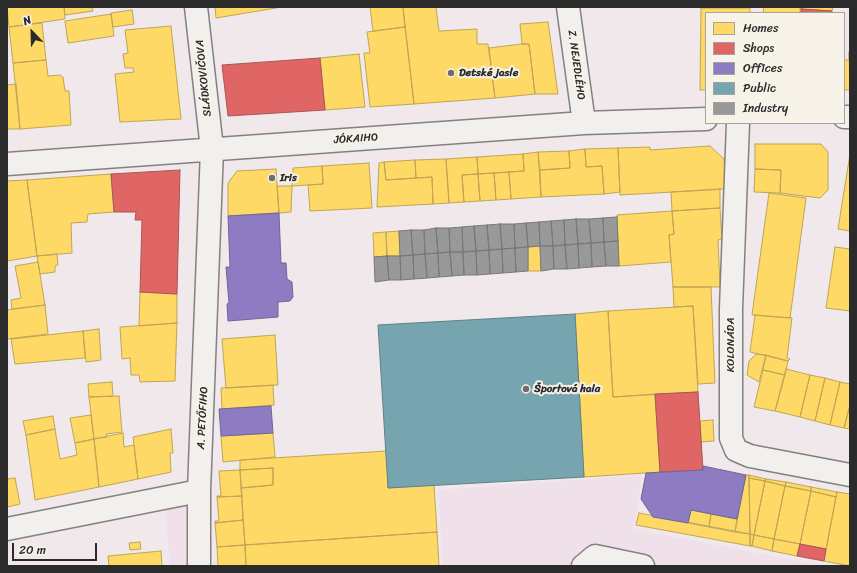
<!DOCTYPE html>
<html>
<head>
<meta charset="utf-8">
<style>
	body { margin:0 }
	#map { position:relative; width:857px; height:573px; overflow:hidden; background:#f0e8ea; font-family:Sriracha,sans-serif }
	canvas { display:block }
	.frame { position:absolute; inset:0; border:8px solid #2b2b2b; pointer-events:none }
	.legend { position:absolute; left:705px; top:12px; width:140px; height:112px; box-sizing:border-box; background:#f7f3e8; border:1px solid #a5a39c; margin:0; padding:5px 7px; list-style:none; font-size:12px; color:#2b2b2b }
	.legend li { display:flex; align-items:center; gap:8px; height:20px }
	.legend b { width:20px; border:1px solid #a5a39c }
	.north { position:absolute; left:12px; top:12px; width:40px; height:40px; -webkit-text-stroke:3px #f7f3e8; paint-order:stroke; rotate:337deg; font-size:11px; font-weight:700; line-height:16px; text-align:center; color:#2b2b2b }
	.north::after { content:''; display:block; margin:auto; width:14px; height:18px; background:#2b2b2b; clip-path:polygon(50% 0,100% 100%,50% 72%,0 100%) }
	.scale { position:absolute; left:12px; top:543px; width:85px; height:18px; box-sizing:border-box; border:2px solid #2b2b2b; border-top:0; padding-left:5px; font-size:12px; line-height:14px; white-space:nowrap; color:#2b2b2b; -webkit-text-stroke:3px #f7f3e8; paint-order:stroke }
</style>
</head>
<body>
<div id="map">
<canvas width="857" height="573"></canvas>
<div class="frame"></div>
<ul class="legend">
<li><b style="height:11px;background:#ffd966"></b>Homes</li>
<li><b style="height:11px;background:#e06666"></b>Shops</li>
<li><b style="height:11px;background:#8e7cc3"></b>Offices</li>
<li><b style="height:11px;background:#76a5af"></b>Public</li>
<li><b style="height:11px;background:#999"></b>Industry</li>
</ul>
<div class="north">N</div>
<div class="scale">20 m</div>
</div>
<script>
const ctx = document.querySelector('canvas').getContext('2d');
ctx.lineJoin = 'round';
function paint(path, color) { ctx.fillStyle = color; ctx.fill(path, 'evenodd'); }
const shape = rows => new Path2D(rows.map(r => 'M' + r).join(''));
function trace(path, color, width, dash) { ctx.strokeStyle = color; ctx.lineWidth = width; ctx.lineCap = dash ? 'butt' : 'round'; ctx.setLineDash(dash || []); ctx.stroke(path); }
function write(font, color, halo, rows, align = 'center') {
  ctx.font = font + ' Sriracha,sans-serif'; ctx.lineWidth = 4; ctx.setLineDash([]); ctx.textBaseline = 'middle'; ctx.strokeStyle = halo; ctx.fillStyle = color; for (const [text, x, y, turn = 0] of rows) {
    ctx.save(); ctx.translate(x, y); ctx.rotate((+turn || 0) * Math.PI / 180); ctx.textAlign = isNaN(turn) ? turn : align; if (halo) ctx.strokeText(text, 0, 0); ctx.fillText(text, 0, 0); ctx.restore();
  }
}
const built = shape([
	[642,475,634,529,823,566,443,566,438,490],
	[202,496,205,566,170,566,165,504]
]);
const homes = shape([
	[7,7,64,7,65,19,9,27,7,7],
	[64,7,92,7,93,11,65,15,64,7],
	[215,7,282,7,216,18,215,7],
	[370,7,403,7,405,27,373,31,370,7],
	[403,7,436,7,439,31,477,29,477,44,488,44,495,98,414,104,403,7],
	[764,7,800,7,800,13,763,13,764,7],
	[802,7,833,7,832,11,801,9,802,7],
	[701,8,750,8,750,13,706,13,706,90,700,90,701,8],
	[132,10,134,24,113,27,111,13,132,10],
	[111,14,114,36,68,43,65,21,111,14],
	[548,22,558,94,535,94,529,44,522,44,520,24,548,22],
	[42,23,46,60,13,63,9,27,42,23],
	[171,26,181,119,120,122,115,74,134,72,133,68,125,68,123,54,128,53,125,30,171,26],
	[405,27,414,104,370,107,364,53,370,53,367,32,405,27],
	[522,44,529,44,535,94,495,98,489,48,522,44],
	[849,52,850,90,844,90,844,60,849,60,849,52],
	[359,54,365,107,325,110,320,58,359,54],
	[46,60,48,76,60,75,63,77,65,91,69,91,71,125,20,129,13,63,46,60],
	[16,84,20,129,7,129,7,85,16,84],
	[755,144,821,144,828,152,828,190,820,198,780,193,781,170,755,169,755,144],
	[710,146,724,159,726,189,620,195,618,148,650,147,650,150,710,146],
	[618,148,620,192,604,194,602,166,586,167,585,149,618,148],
	[585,149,586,167,602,166,604,194,541,197,540,170,570,168,569,151,585,149],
	[569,151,570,168,540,170,538,152,569,151],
	[538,152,541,197,511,199,509,172,524,171,523,154,538,152],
	[523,154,524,171,478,174,477,157,523,154],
	[850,154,850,231,838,229,850,154],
	[477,157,478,174,462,175,464,202,449,203,446,159,477,157],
	[446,159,449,203,433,204,432,177,416,178,415,160,446,159],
	[415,160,416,178,386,180,384,162,415,160],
	[384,162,386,180,432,177,433,204,377,207,379,163,384,162],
	[369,163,372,208,310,211,308,185,323,184,322,166,369,163],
	[322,166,323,184,292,186,293,168,322,166],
	[276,169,279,213,228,216,228,183,237,171,276,169],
	[755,169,781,170,780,193,754,192,755,169],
	[509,172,511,199,496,200,494,173,509,172],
	[494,173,496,200,480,201,478,174,494,173],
	[111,174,114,212,88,214,87,222,71,223,72,253,37,256,27,180,111,174],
	[478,174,480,201,464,202,462,175,478,174],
	[27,180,37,256,7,261,7,181,27,180],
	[277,186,292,186,291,212,279,213,277,186],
	[720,189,720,208,672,211,671,192,720,189],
	[769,193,806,198,790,318,752,315,769,193],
	[720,208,722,239,718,240,720,287,673,287,669,235,674,234,672,211,720,208],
	[672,211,674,234,669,235,671,262,619,266,617,215,672,211],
	[399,231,400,256,387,256,386,232,399,231],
	[386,232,387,256,374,257,373,233,386,232],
	[540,246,541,271,528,271,528,247,540,246],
	[835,247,850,249,850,311,826,308,835,247],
	[57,254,58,265,55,266,55,272,40,274,37,256,57,254],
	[38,262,45,305,12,309,11,300,21,298,15,266,38,262],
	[673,287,711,287,715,383,698,384,693,306,674,307,673,287],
	[140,292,177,294,177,323,139,326,140,292],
	[45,305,48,334,7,339,7,310,45,305],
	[693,306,698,392,613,397,608,311,693,306],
	[608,311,613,397,655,394,660,472,584,477,575,314,608,311],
	[755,315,792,318,787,358,790,359,788,361,750,352,755,315],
	[177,323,175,381,140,382,139,375,131,375,130,358,122,359,120,327,177,323],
	[99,329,101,360,86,362,83,331,99,329],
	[83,331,85,358,15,364,11,339,83,331],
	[275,335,278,385,226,388,222,339,275,335],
	[756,354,766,355,759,382,747,375,749,361,756,354],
	[766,355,788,361,785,375,763,370,766,355],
	[786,369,810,375,800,417,775,411,786,369],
	[763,370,785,375,775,411,754,407,763,370],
	[810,375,825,378,815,421,800,417,810,375],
	[825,378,840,382,830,425,815,421,825,378],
	[112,382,113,396,89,397,88,384,112,382],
	[840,382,850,384,850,405,844,428,830,425,840,382],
	[273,385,274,405,222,409,221,388,273,385],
	[119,396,122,432,106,434,107,437,94,439,89,397,119,396],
	[850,405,850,429,844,428,850,405],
	[91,415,94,439,75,443,70,418,91,415],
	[53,416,55,429,26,435,23,421,53,416],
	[713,420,714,441,701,442,700,421,713,420],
	[55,429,60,459,77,455,75,443,94,439,99,487,35,500,26,435,55,429],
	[171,429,173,453,170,453,171,472,138,479,133,437,171,429],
	[123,433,124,447,134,445,138,479,99,487,94,439,123,433],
	[273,433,275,457,223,462,221,436,273,433],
	[387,451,388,488,434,485,437,532,245,545,241,488,273,485,273,468,240,470,240,460,387,451],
	[273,468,273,485,241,488,240,470,273,468],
	[240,470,242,496,217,497,217,496,221,496,219,471,240,470],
	[746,475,749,475,750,534,735,532,746,475],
	[749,475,766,479,765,481,749,478,749,475],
	[15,478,20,504,7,507,7,479,15,478],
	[749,478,765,481,754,535,750,534,749,478],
	[766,479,786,482,785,486,765,481,766,479],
	[765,481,785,486,774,539,754,535,765,481],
	[786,482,811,487,811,491,785,486,786,482],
	[785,486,811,491,800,544,774,539,785,486],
	[811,487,837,492,836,497,811,491,811,487],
	[811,491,836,497,826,549,800,544,811,491],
	[837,492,850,494,850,566,824,561,837,492],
	[242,496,243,520,215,523,215,521,219,521,217,497,242,496],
	[691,510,711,514,709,527,688,523,691,510],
	[639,513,750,534,750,546,636,525,639,513],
	[711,514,737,519,735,532,709,527,711,514],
	[243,520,245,545,217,547,215,523,243,520],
	[437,532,439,566,246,566,245,545,437,532],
	[750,534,754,535,752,546,750,546,750,534],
	[754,535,774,539,772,551,752,546,754,535],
	[774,539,800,544,797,556,772,551,774,539],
	[140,542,141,549,130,550,129,543,140,542],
	[245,545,246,566,218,566,217,547,245,545],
	[161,551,162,566,109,566,108,556,161,551]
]);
const shops = shape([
	[801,9,832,11,832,13,801,13,801,9],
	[320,58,325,110,228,116,222,65,320,58],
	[180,170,177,294,140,292,142,220,135,220,136,212,114,212,111,174,180,170],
	[698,392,703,470,660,472,655,394,698,392],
	[800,544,826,549,824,561,797,556,800,544]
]);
const offices = shape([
	[279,213,281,263,286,263,287,279,292,282,293,297,290,301,278,302,278,317,228,321,227,304,229,303,226,267,230,267,228,216,279,213],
	[271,406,273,433,221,436,219,409,271,406],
	[703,466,746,475,737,519,691,510,688,523,653,517,641,499,646,473,703,470,703,466]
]);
const public = shape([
	[575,314,584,477,388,488,378,325,575,314]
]);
const industry = shape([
	[617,217,618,241,604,242,603,218,617,217],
	[603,218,604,242,591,243,589,219,603,218],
	[576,219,578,244,565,245,564,220,576,219],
	[576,219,589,219,591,243,578,244,576,219],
	[564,220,565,245,553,246,551,221,564,220],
	[551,221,553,246,540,246,539,222,551,221],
	[539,222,540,246,528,247,526,223,539,222],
	[526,223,528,247,515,248,514,224,526,223],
	[500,224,514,224,515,248,502,249,500,224],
	[500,224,502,249,489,250,487,225,500,224],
	[487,225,489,250,476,251,474,226,487,225],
	[474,226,476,251,463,252,462,227,474,226],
	[462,227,463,252,450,252,449,228,462,227],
	[436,228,438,253,425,254,424,230,436,228],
	[436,228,449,228,450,252,438,253,436,228],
	[411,230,413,255,400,256,399,231,411,230],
	[411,230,424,230,425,254,413,255,411,230],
	[618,241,619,266,606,266,604,242,618,241],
	[604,242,606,266,592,267,591,243,604,242],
	[591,243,592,267,579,268,578,244,591,243],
	[578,244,579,268,567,269,565,245,578,244],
	[565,245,567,269,554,269,553,246,565,245],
	[540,246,553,246,554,269,541,271,540,246],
	[528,247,528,271,516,272,515,248,528,247],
	[515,248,516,272,503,273,502,249,515,248],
	[502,249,503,273,490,274,489,250,502,249],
	[489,250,490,274,477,275,476,251,489,250],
	[476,251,477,275,464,275,463,252,476,251],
	[450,252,452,276,439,277,438,253,450,252],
	[450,252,463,252,464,275,452,276,450,252],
	[438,253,439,277,427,278,425,254,438,253],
	[425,254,427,278,414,279,413,255,425,254],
	[413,255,414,279,401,280,400,256,413,255],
	[387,256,400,256,401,280,389,280,387,256],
	[387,256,389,280,375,282,374,257,387,256]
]);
const minor = shape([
	[196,7,212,149,199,491,199,566],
	[568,7,584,123],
	[844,117,850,117],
	[738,123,731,309,731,438,736,450,750,456,850,475],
	[7,164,584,123,706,119],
	[7,529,199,491],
	[583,566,595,556,643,566]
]);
const markers = [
	[451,73,4,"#706d6e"],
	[272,178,4,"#706d6e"],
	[526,389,4,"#706d6e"]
];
const streetNames = [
	["Z. NEJEDLÉHO",576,65,82],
	["SLÁDKOVIČOVA",204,78,-96],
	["JÓKAIHO",356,139,-4],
	["KOLONÁDA",731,345,-90],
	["A. PETŐFIHO",203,418,-87]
];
const poiNames = [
	["Detské jasle",459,73],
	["Iris",280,178],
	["Športová hala",534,389]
];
paint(built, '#f0e0ea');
paint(homes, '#ffd966');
trace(homes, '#bfa554', 1);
paint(shops, '#e06666');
trace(shops, '#aa5454', 1);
paint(offices, '#8e7cc3');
trace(offices, '#706495', 1);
paint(public, '#76a5af');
trace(public, '#608087', 1);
paint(industry, '#999');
trace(industry, '#787878', 1);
trace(minor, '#848081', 25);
trace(minor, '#f2f0ed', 22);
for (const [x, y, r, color] of markers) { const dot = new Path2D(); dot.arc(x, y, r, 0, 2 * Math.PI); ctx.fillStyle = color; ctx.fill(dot); trace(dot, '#f7f3e8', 1.5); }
write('11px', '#2b2b2b', '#f7f3e8', streetNames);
write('bold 11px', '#2b2b2b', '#f7f3e8', poiNames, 'left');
</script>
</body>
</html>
